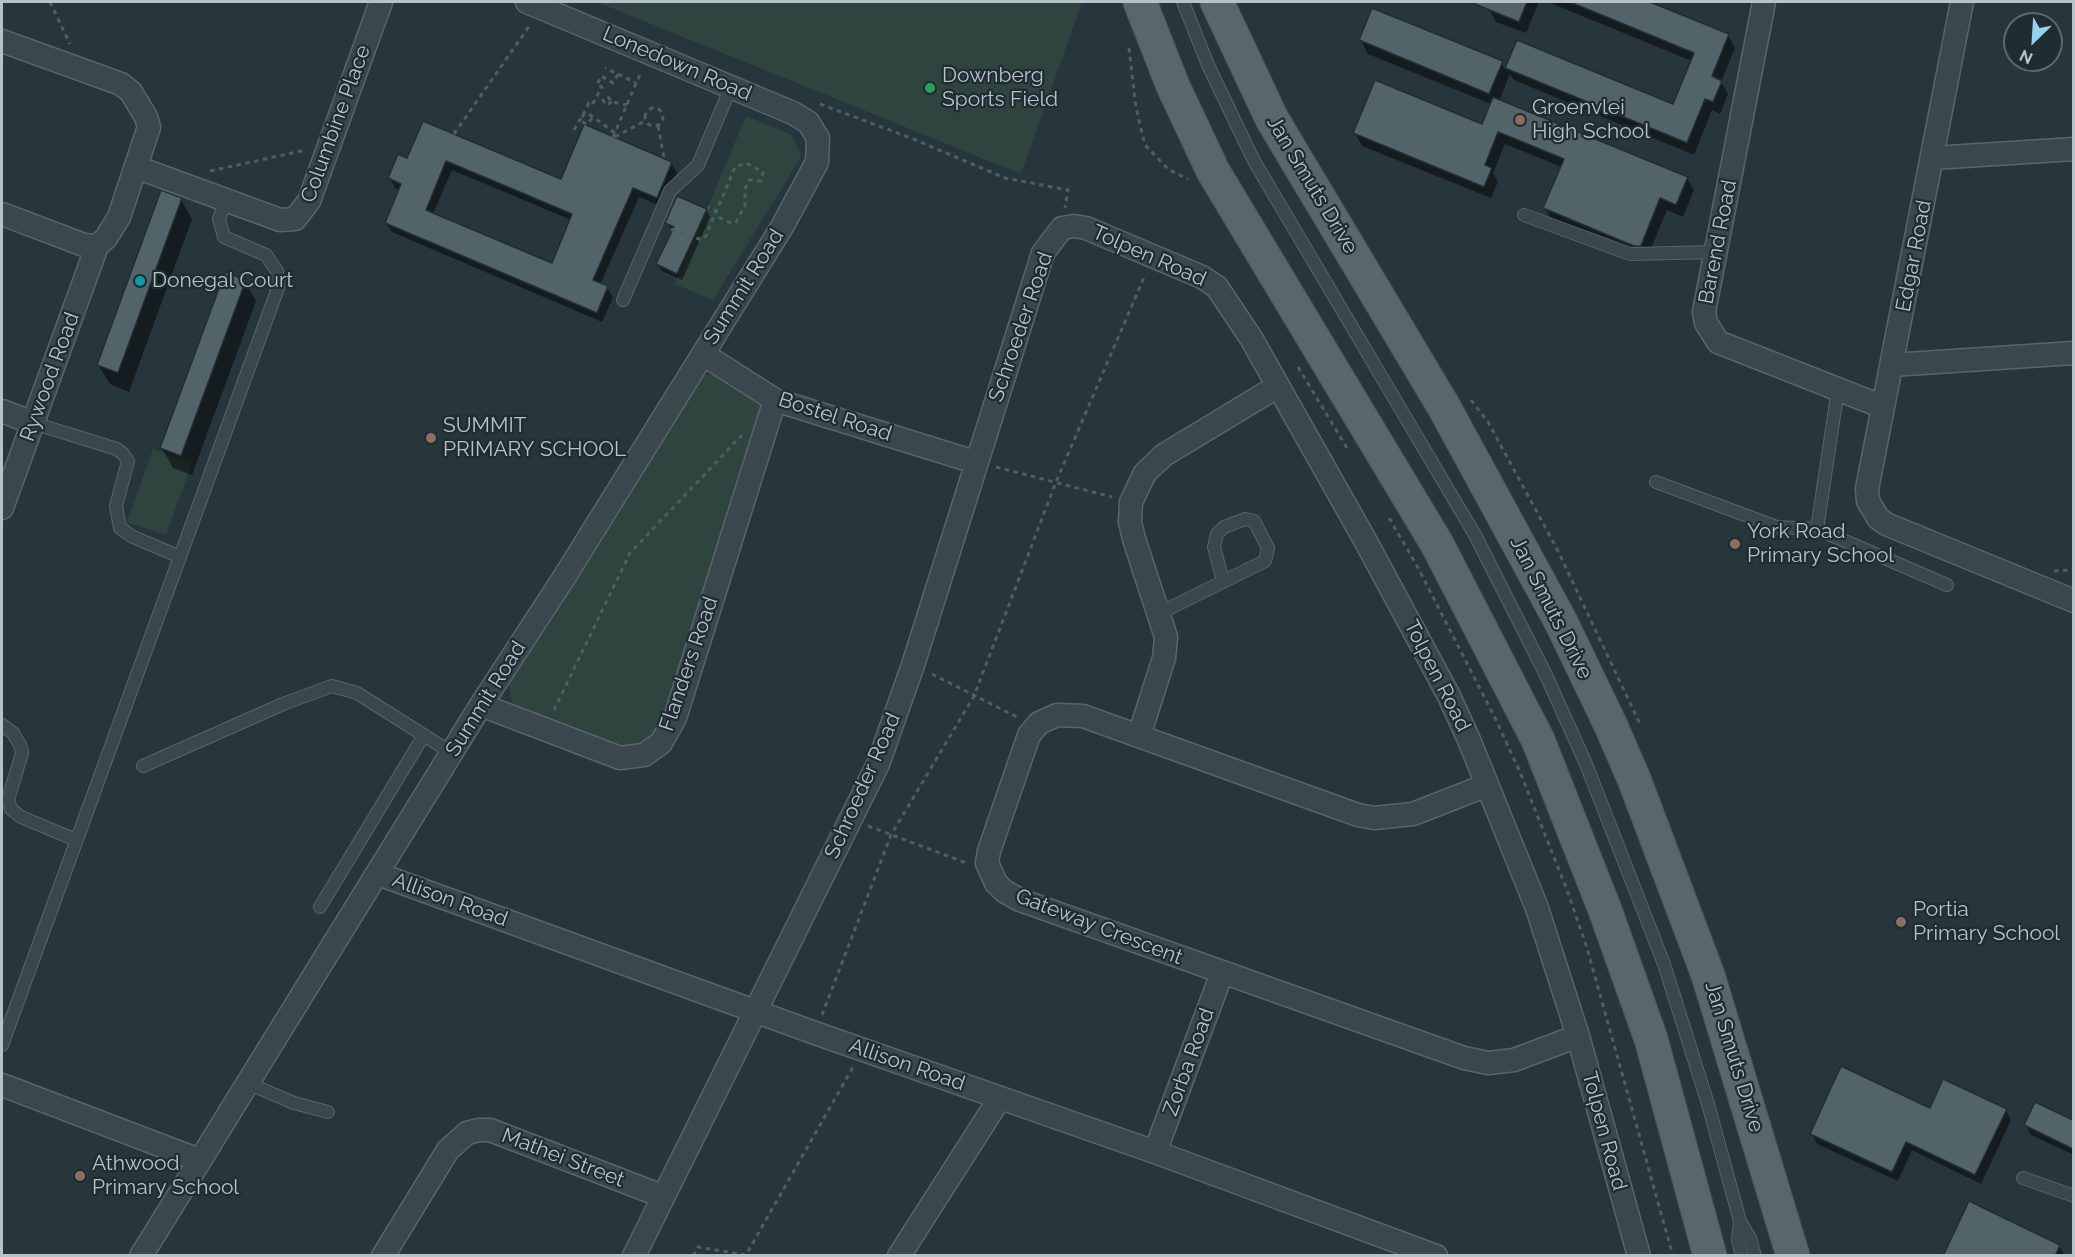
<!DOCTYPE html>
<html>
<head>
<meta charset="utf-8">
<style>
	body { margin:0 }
	#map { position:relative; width:2075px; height:1257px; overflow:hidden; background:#27363c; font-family:Raleway,sans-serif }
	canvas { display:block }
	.frame { position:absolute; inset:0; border:3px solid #b6c2c8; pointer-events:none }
	.north { position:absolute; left:2003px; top:12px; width:60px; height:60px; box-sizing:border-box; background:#1f2c32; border:2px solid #5b686e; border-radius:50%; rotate:205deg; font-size:16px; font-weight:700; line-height:24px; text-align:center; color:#b6c2c8 }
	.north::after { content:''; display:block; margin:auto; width:21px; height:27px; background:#95d0ee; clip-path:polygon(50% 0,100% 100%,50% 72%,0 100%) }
</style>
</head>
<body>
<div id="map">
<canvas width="2075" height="1257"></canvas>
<div class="frame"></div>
<div class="north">N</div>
</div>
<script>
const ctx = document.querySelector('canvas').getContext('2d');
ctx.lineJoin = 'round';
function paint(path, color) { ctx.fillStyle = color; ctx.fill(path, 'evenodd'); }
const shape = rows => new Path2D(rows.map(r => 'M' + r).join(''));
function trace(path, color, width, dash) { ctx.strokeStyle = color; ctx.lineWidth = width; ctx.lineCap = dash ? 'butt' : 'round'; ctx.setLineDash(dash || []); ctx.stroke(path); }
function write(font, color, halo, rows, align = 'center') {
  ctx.font = font + ' Raleway,sans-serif'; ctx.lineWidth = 4.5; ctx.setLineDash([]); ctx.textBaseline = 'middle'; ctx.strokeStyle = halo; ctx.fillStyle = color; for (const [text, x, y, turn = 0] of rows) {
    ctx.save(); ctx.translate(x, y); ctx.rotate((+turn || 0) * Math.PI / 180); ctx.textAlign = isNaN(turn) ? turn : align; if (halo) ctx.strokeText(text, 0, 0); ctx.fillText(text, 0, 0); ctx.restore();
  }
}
const green = shape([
	[597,2,1082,2,1021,174],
	[746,116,792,135,801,157,713,300,675,284,695,236,662,222,673,194,707,209],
	[714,373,759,399,762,406,663,725,648,743,624,748,519,710,511,700,509,682,619,510,693,385,702,376],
	[153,449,192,463,166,535,127,522]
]);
const shadow = shape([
	[1492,2,1539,2,1526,33,1496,22,1489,9],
	[1548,2,1646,2,1728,35,1735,48,1721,82,1728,94,1720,114,1712,110,1694,155,1514,80,1510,74,1499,101,1687,178,1694,190,1683,217,1667,210,1647,258,1552,221,1545,208,1562,167,1505,144,1493,173,1498,182,1491,198,1362,146,1355,133,1482,126,1491,104,1368,54,1361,40,1501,63,1506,70,1517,42,1674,106,1692,61],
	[423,123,562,181,671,163,677,173,662,207,639,197,600,285,607,288,613,297,602,322,392,232,386,223,400,190,395,188,390,178,408,160],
	[452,170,571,220,552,265,433,214],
	[181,200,192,219,129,392,110,384,98,365],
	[706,210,710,217,682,280,662,271,658,264,673,232,667,223],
	[245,282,256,301,192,475,173,468,162,448],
	[2036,1104,2074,1122,2074,1155,2031,1135,2026,1125],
	[2006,1110,2011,1120,1981,1184,1912,1150,1898,1181,1817,1144,1812,1134],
	[2059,1246,2065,1256,1945,1256]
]);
const building = shape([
	[1470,2,1527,2,1519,22,1470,2],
	[1570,2,1650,2,1729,34,1712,76,1722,81,1713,102,1705,99,1687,143,1505,68,1517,40,1673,104,1694,53,1570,2],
	[1372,8,1503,61,1489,94,1359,40,1372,8],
	[1375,80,1482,124,1493,97,1688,177,1676,205,1660,198,1641,246,1634,246,1543,208,1564,159,1498,132,1485,165,1492,168,1484,187,1353,133,1375,80],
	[423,121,561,179,584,124,672,162,657,198,633,188,593,280,608,286,597,313,385,223,401,184,388,178,398,154,407,158,423,121],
	[446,161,572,214,552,263,426,210,446,161],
	[161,190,182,198,118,373,97,365,161,190],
	[677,196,707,209,677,274,656,264,674,227,665,223,677,196],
	[225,272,246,280,181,456,160,448,225,272],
	[1841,1066,1930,1108,1943,1079,2007,1109,1975,1175,1906,1142,1892,1172,1810,1134,1841,1066],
	[2035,1102,2073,1120,2073,1149,2024,1125,2035,1102],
	[1969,1201,2060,1245,2055,1256,1943,1256,1969,1201]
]);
const path = shape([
	[50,2,70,44],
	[1129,48,1136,108,1145,145,1169,170,1188,179],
	[618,74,636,83],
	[612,102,606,105,603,100,608,97,612,102,627,105],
	[820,104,911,138,1005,178,1068,190,1065,208],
	'645 117a9 9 0 1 1 18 0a9 9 0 1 1-18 0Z',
	[583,115,589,103,592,105,602,87,597,85,601,76,613,83,618,74,605,68],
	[592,118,588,124,582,122,583,115,589,114,615,133],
	[658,126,664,158],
	[574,130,581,118],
	[454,134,530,25],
	[613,137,641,72],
	[615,137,645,121],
	[210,171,306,150],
	[671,229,702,240,706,236,716,211,723,196,735,167,746,163,763,172,761,181,749,180,745,189,745,206,736,222,731,223,720,218,716,211,708,207],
	[1298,367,1347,448],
	[1471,400,1488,422,1557,549,1640,724],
	[996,467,1112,497],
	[1389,518,1416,564,1496,720,1520,772,1567,890,1587,948,1673,1256],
	[2054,571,2074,570],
	[932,674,1017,717],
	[554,710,630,553,743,434],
	[868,826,969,864],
	[822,1015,891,835,974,696,1056,482,1145,275],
	[693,1256,698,1247,746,1255,853,1067]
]);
const service = shape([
	[1183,2,1208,65,1254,161,1475,535,1545,673,1586,764,1664,964,1708,1104,1740,1221,1750,1238,1755,1256],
	[1524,215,1630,254,1716,252],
	[623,300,670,191,698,165,731,87],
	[33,423,117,449,123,454,128,461,116,506,120,528,133,537,178,556],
	[1656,482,1777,527,1817,529,1947,585],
	[1817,529,1838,389],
	[1160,613,1265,561,1268,548,1254,521,1245,519,1224,527,1217,534,1214,547,1223,581],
	[2,725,13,733,21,747,22,753,8,800,11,809,21,817,76,840],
	[143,766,283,704,332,686,357,693,452,753],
	[320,907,424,735],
	[2,1045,278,288,277,271,266,255,224,237,219,219,226,200],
	[247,1083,294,1103,328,1112],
	[2023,1178,2074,1196],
	[1740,1221,1738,1240,1742,1256]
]);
const minor = shape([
	[1764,2,1704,312,1706,323,1718,342,1883,407],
	[1962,2,1867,489,1868,501,1878,518,1886,524,2074,601],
	[2,41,121,84,131,92,146,117,149,127,119,217,106,238,97,246,84,245,2,214],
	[1933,158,2074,149],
	[136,167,280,220,295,219,309,201,381,2],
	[703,354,775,400,975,462],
	[1892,365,2074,353],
	[2,411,33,423],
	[2,508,97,246],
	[481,705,620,758,644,755,661,743,675,718,775,400],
	[1139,736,1164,658,1166,637,1134,539,1130,522,1131,502,1145,473,1164,455,1278,386],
	[1487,785,1413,814,1374,818,1358,815,1083,716,1057,715,1039,723,1029,735,989,851,987,863,996,883,1004,891,1020,900,1464,1058,1488,1063,1514,1060,1578,1036],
	[378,874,815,1033,1155,1152,1436,1256],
	[2,1085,199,1160],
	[1155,1152,1222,973],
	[141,1256,481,705,565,576,782,227,817,162,818,138,808,122,793,113,527,2],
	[383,1256,448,1150,467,1133,479,1130,490,1130,662,1196],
	[634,1256,878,764,913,665,1043,253,1062,228,1074,226,1086,228,1202,277,1217,287,1251,338,1365,540,1449,696,1469,740,1537,908,1578,1036,1639,1256],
	[899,1256,1000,1098]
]);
const primary = shape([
	[1140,2,1173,86,1213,171,1437,544,1538,740,1605,910,1651,1039,1710,1256],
	[1217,2,1272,119,1444,407,1561,622,1611,726,1634,779,1708,975,1793,1256]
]);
const markers = [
	[930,88,6,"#2e9e5b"],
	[1520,120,6,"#8d6e63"],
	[140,281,6,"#0f9aa8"],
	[431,438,6,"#8d6e63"],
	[1735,544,6,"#8d6e63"],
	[1901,922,6,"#8d6e63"],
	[80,1176,6,"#8d6e63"]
];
const streetNames = [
	["Lonedown Road",677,64,23],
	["Columbine Place",336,124,-70],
	["Jan Smuts Drive",1312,185,59],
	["Barend Road",1718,242,-79],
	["Tolpen Road",1149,256,24],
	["Edgar Road",1914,256,-79],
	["Summit Road",744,287,-58],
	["Schroeder Road",1021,327,-71],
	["Rywood Road",50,377,-70],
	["Bostel Road",835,417,18],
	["Jan Smuts Drive",1551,608,63],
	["Flanders Road",689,664,-71],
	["Tolpen Road",1437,676,63],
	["Summit Road",486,699,-58],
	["Schroeder Road",863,786,-66],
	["Allison Road",450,900,20],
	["Gateway Crescent",1099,927,21],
	["Jan Smuts Drive",1734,1057,73],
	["Zorba Road",1189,1062,-70],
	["Allison Road",907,1065,19],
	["Tolpen Road",1604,1131,75],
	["Mathei Street",563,1158,21]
];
const poiNames = [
	["Downberg",942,76],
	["Sports Field",942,100],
	["Groenvlei",1532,108],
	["High School",1532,132],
	["Donegal Court",152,281],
	["SUMMIT",443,426],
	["PRIMARY SCHOOL",443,450],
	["York Road",1747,532],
	["Primary School",1747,556],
	["Portia",1913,910],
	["Primary School",1913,934],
	["Athwood",92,1164],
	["Primary School",92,1188]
];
paint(green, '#2f443e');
paint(shadow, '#0007');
paint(building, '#52636a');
trace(building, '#212e34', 1.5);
trace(service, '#58656b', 14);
trace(minor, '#58656b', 25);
trace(primary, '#465359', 35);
trace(path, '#4e605e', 3, [4.5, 4.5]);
trace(service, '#3a474d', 12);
trace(minor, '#3a474d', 22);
trace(primary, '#59666c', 33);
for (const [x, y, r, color] of markers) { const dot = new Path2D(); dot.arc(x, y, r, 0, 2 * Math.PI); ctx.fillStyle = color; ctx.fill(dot); trace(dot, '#1f2c32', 2); }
write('21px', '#b6c2c8', '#1f2c32', streetNames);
write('21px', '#b6c2c8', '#1f2c32', poiNames, 'left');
</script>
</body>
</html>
